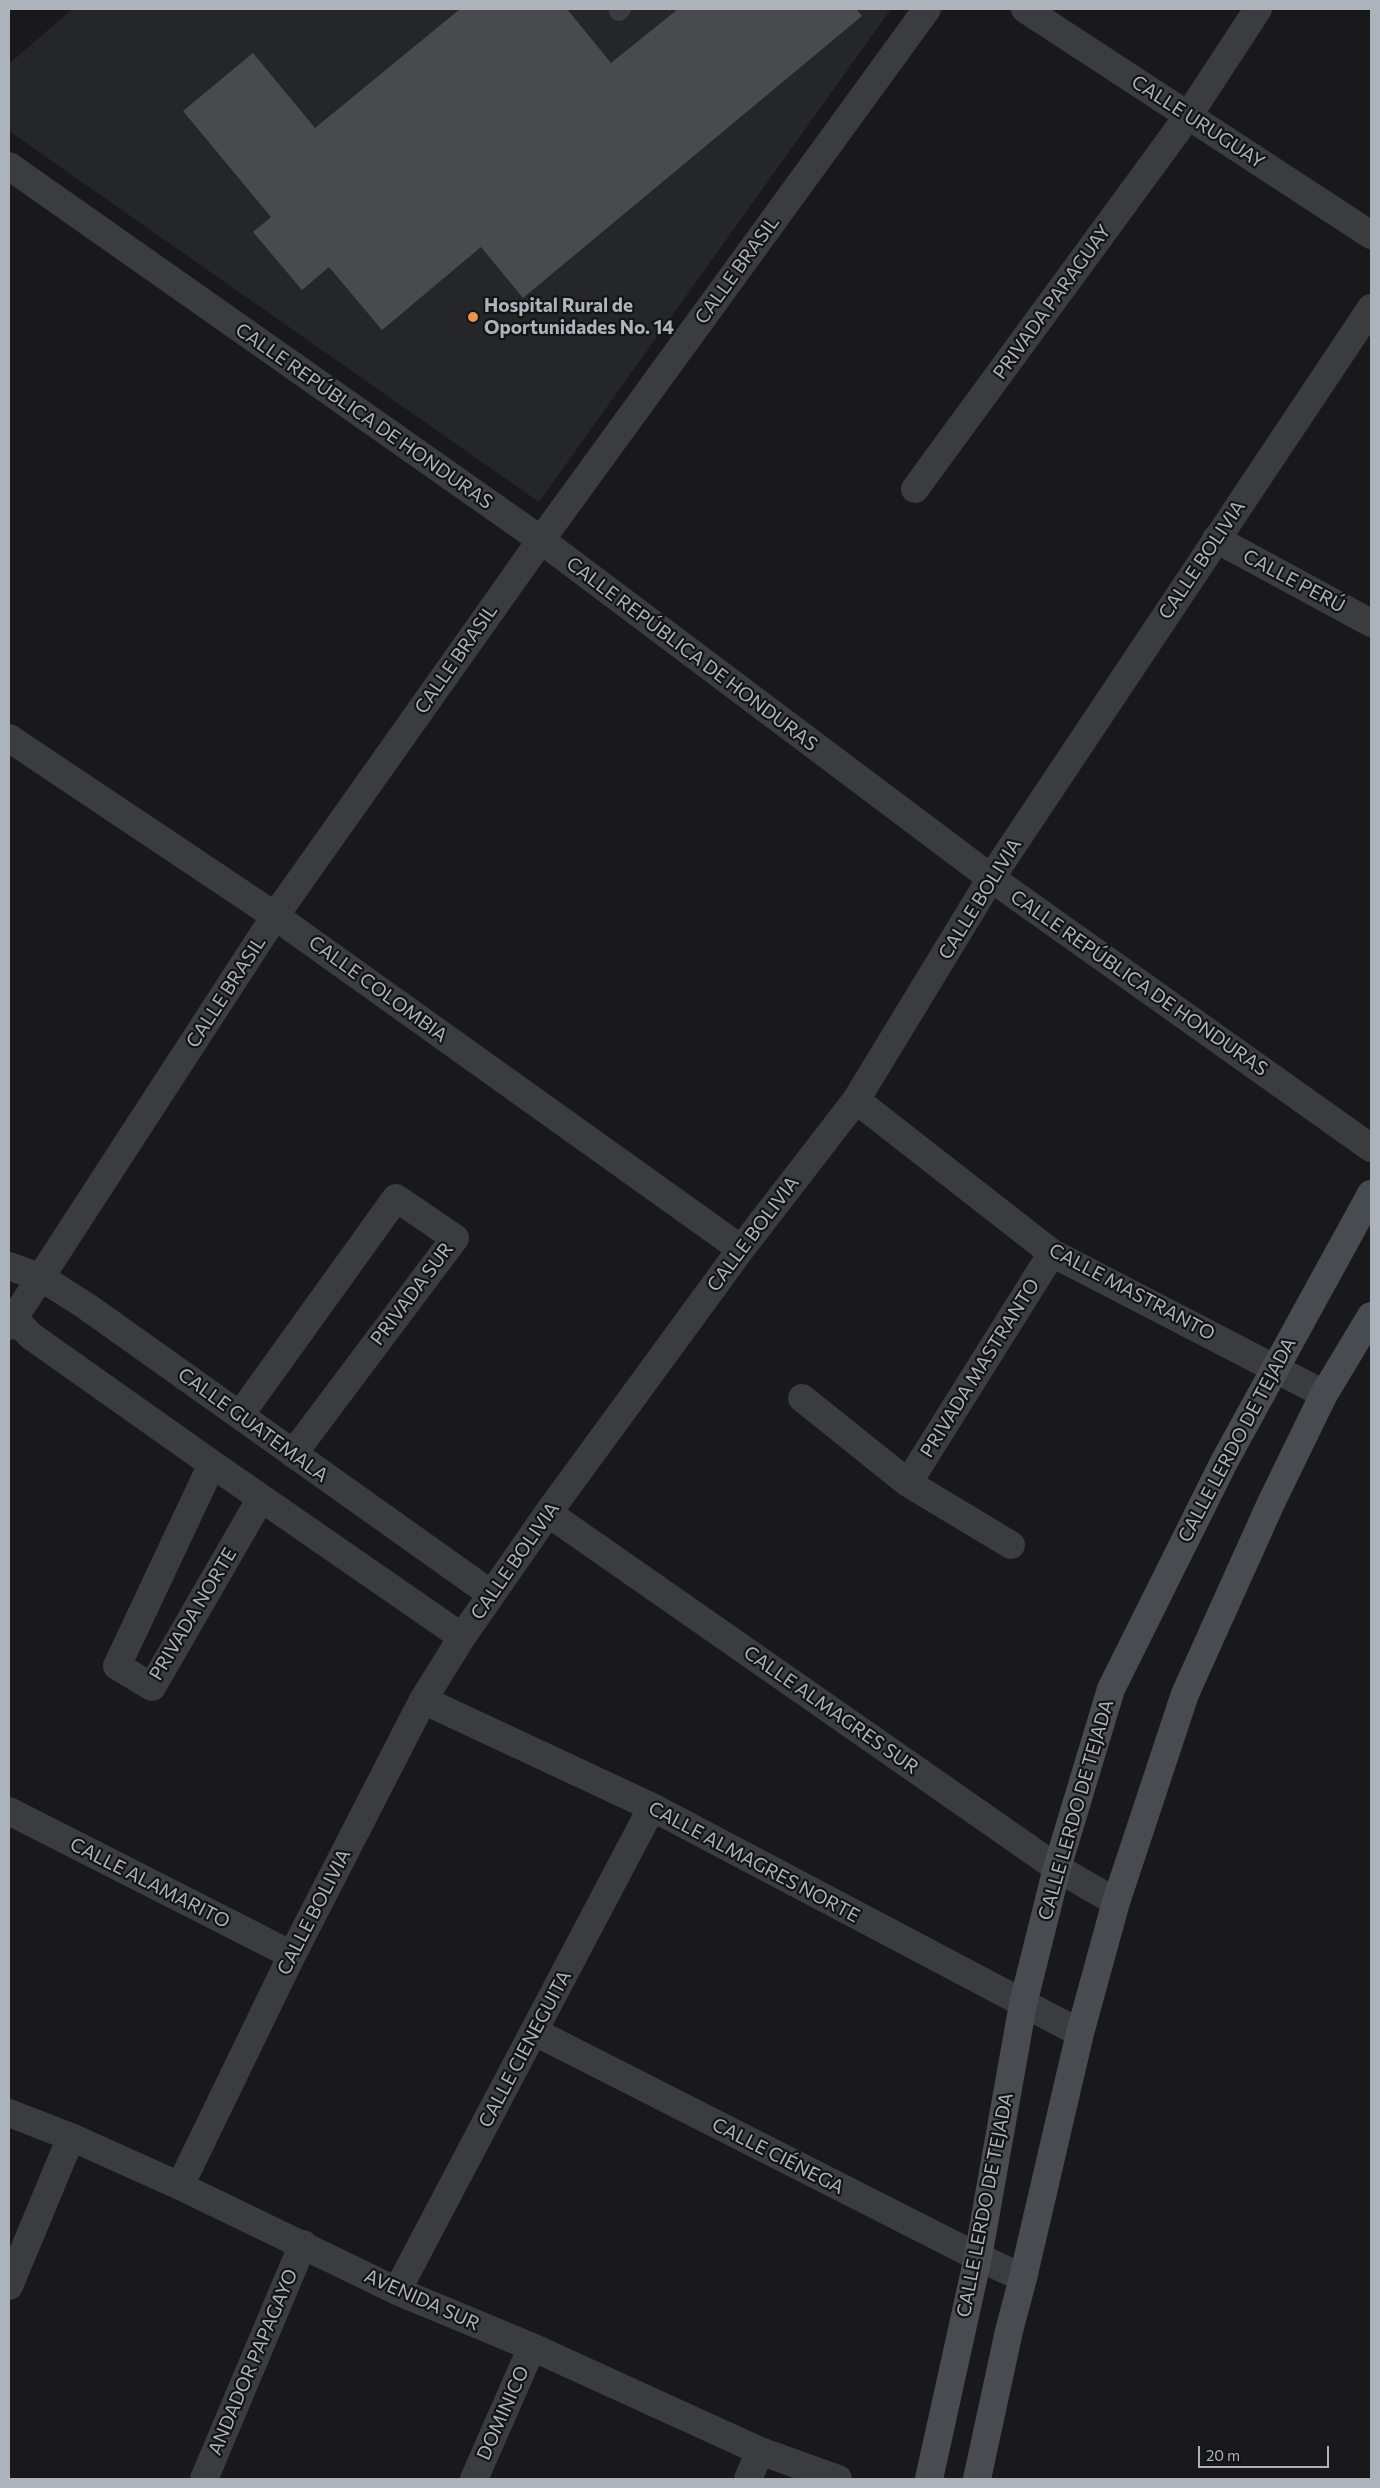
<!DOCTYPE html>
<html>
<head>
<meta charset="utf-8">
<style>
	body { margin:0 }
	#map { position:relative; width:1380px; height:2488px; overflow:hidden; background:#19191b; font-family:Commissioner,sans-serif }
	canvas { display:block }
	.frame { position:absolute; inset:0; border:10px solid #acb3ba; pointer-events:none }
	.scale { position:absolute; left:1198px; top:2446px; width:131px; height:22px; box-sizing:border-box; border:2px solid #acb3ba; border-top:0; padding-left:6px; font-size:15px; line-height:18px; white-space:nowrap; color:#acb3ba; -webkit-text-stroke:4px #141416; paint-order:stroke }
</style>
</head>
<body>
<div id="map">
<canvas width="1380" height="2488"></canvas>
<div class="frame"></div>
<div class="scale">20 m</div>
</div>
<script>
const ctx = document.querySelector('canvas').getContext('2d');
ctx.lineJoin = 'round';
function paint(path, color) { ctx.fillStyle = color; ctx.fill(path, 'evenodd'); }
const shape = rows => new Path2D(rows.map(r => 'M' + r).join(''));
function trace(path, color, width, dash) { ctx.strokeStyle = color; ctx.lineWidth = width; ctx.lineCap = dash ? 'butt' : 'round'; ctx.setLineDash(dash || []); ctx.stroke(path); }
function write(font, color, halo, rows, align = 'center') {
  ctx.font = font + ' Commissioner,sans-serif'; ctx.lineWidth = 4.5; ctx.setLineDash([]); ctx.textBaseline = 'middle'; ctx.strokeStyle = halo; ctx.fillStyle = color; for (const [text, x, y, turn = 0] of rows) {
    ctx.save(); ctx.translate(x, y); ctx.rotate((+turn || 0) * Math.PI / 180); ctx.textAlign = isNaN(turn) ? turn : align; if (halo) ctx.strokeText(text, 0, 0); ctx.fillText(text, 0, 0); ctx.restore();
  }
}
const built = shape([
	[72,9,891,9,539,502,9,131,9,64]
]);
const building = shape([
	[460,9,567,9,611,63,678,9,856,9,862,16,523,298,481,247,382,330,329,267,302,290,253,232,271,217,183,111,253,53,315,128]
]);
const lane = shape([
	[619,11,621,9]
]);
const street = shape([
	[1025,9,1371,235],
	[9,166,541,540,991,878,1371,1148],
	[915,489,1188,116,1258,9],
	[1216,539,1371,623],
	[9,738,275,916,741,1249],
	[856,1100,1052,1253,1324,1394],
	[9,1266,42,1278,86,1306,491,1594],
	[9,1314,31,1336,212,1464,462,1637],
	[9,1326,275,916,541,540,927,9],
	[802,1398,908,1483,1011,1545],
	[240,1415,396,1198,455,1238,293,1454],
	[212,1464,117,1666,152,1687,261,1498],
	[908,1483,1052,1253],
	[548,1513,1057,1868,1116,1902],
	[423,1700,652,1807,1080,2033],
	[9,1811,292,1955],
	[535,2032,978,2257,1023,2278],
	[9,2113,71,2137,180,2186,397,2291,532,2347,760,2451,838,2479],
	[180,2186,292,1955,423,1700,462,1637,548,1513,741,1249,856,1100,991,878,1371,308],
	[9,2286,71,2137],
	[397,2291,652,1807],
	[204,2479,303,2244],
	[474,2479,532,2347],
	[748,2479,760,2451]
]);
const secondary = shape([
	[929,2479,978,2257,1023,2004,1057,1868,1111,1689,1224,1462,1371,1194],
	[977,2479,1009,2331,1023,2278,1080,2033,1116,1902,1185,1694,1271,1503,1324,1394,1371,1316]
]);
const markers = [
	[473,317,6,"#e59747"]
];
const streetNames = [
	["CALLE URUGUAY",1198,122,33],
	["CALLE BRASIL",737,270,-54],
	["PRIVADA PARAGUAY",1052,302,-54],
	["CALLE REPÚBLICA DE HONDURAS",364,416,35],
	["CALLE BOLIVIA",1202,560,-56],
	["CALLE PERÚ",1294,581,28],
	["CALLE REPÚBLICA DE HONDURAS",692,654,37],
	["CALLE BRASIL",456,659,-55],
	["CALLE BOLIVIA",980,899,-58],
	["CALLE REPÚBLICA DE HONDURAS",1139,983,35],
	["CALLE COLOMBIA",378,989,36],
	["CALLE BRASIL",226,992,-57],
	["CALLE BOLIVIA",753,1234,-53],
	["CALLE MASTRANTO",1132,1292,28],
	["PRIVADA SUR",412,1294,-53],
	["PRIVADA MASTRANTO",980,1368,-58],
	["CALLE GUATEMALA",253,1425,36],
	["CALLE LERDO DE TEJADA",1237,1440,-62],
	["CALLE BOLIVIA",515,1561,-55],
	["PRIVADA NORTE",193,1614,-59],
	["CALLE ALMAGRES SUR",831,1710,35],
	["CALLE LERDO DE TEJADA",1076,1810,-74],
	["CALLE ALMAGRES NORTE",754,1862,28],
	["CALLE ALAMARITO",150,1883,27],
	["CALLE BOLIVIA",314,1912,-63],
	["CALLE CIENEGUITA",525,2049,-62],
	["CALLE CIÉNEGA",778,2156,27],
	["CALLE LERDO DE TEJADA",985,2205,-79],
	["AVENIDA SUR",422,2300,24],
	["ANDADOR PAPAGAYO",253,2362,-67],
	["DOMINICO",503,2413,-66]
];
const poiNames = [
	["Hospital Rural de",484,306],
	["Oportunidades No. 14",484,328]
];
paint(built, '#252628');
paint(building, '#484a4e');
trace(lane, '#3a3c40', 20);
trace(street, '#3a3c40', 28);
trace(secondary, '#484b50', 28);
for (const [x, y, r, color] of markers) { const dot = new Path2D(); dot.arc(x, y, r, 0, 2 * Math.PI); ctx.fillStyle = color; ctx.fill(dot); trace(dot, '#141416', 2); }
write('19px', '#acb3ba', '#141416', streetNames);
write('bold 19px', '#acb3ba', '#141416', poiNames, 'left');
</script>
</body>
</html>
